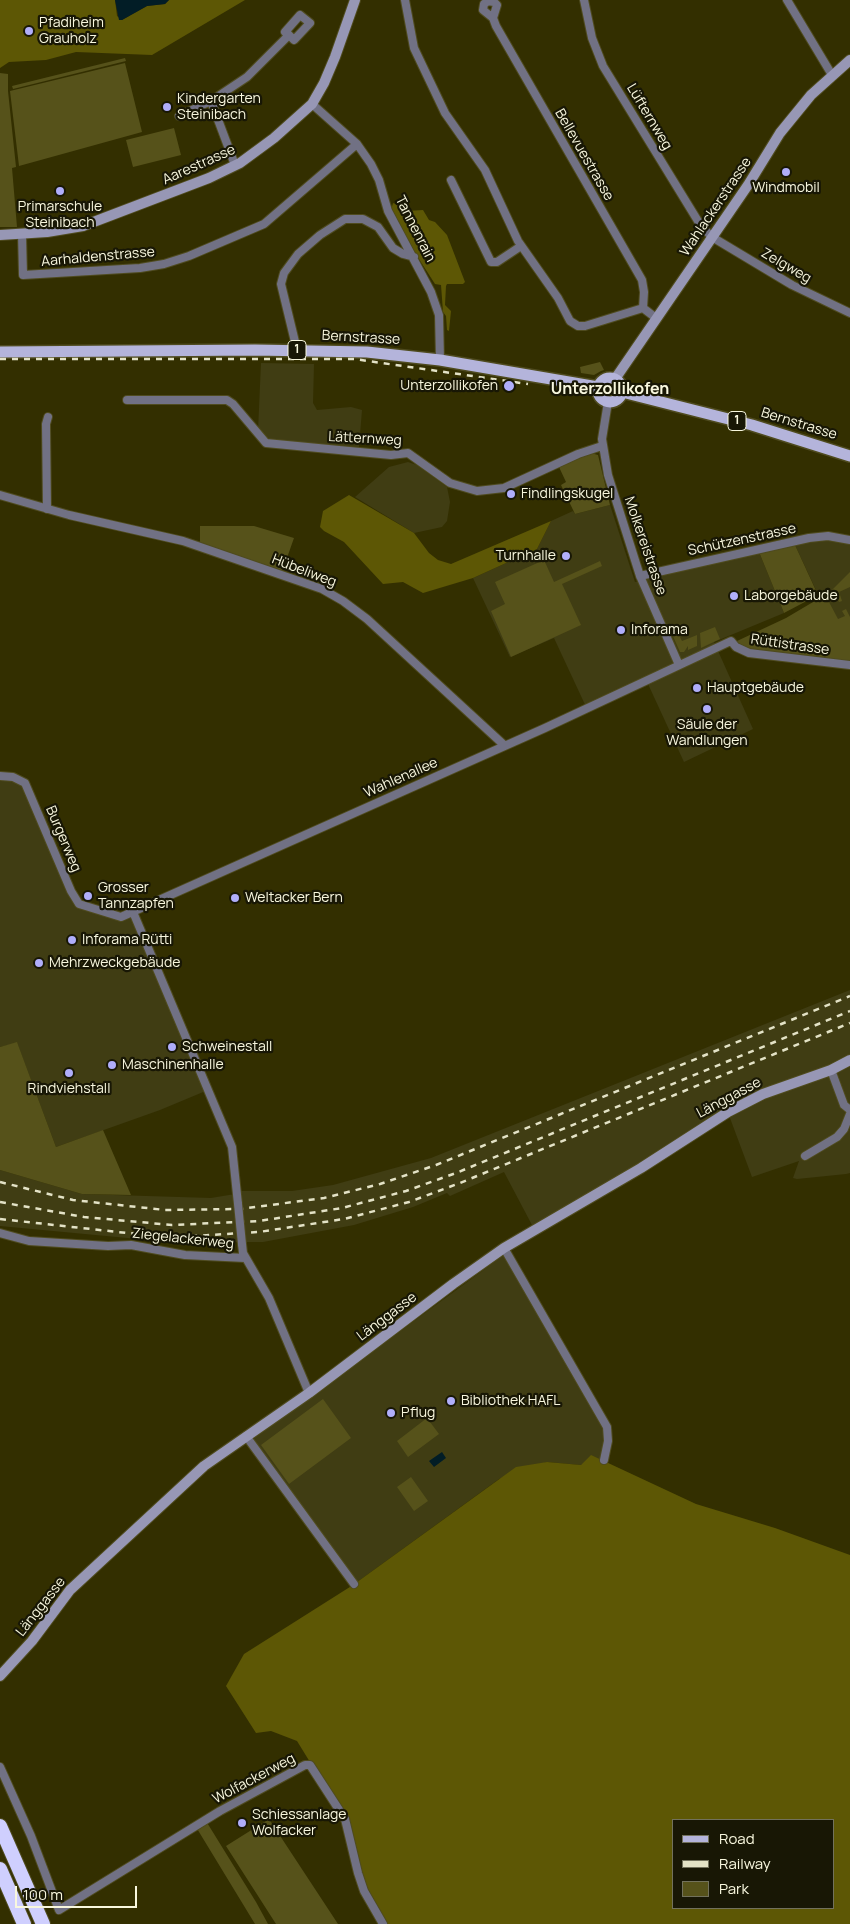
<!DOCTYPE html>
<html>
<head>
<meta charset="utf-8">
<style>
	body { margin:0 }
	#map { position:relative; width:850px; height:1924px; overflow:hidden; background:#332f00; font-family:Manrope,sans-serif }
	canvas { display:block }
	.legend { position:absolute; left:672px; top:1819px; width:162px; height:90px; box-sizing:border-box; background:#181705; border:1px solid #72715c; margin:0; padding:6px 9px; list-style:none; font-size:15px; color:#f8f7de }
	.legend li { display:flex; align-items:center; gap:10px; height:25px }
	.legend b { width:25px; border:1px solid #72715c }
	.scale { position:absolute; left:15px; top:1886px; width:122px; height:22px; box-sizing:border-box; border:2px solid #f8f7de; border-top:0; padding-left:6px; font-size:15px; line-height:18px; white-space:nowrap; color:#f8f7de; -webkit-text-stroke:4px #181705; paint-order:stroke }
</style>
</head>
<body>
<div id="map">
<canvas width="850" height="1924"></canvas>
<ul class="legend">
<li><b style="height:6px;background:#b4b4db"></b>Road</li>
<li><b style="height:6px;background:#e3e2c6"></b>Railway</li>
<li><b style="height:14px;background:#56521a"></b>Park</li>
</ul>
<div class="scale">100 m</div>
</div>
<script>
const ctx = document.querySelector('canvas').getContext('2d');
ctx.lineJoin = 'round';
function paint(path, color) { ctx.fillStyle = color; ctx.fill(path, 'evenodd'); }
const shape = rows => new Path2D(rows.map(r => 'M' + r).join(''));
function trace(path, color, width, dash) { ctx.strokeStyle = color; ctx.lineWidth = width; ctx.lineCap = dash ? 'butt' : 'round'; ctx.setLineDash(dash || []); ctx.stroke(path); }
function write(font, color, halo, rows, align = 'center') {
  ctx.font = font + ' Manrope,sans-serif'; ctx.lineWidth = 4.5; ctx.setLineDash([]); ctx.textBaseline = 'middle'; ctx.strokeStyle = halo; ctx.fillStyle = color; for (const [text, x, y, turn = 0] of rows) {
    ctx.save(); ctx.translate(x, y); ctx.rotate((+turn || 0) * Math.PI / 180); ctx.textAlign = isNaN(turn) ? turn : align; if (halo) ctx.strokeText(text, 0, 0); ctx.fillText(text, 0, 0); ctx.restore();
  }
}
const built = shape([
	[261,363,314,364,313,403,317,410,351,407,362,410,359,447,275,441,265,437,258,431],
	[408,462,417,465,447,487,450,502,447,521,442,527,414,533,355,497,389,467],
	[610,505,635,582,759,552,784,613,714,642,753,729,684,762,648,684,588,711,554,638,510,657,473,578,537,549,551,521,573,511,575,514],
	[827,540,850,544,850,663,795,545],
	[0,776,22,781,76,900,111,916,133,912,208,1090,160,1110,56,1147,17,1043,0,1047],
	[850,990,850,1173,846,1174,797,1179,793,1178,799,1161,752,1177,727,1110,576,1203,532,1225,504,1172,450,1196,447,1193,413,1207,354,1225,263,1242,170,1242,0,1226,0,1170,82,1194,211,1198,235,1194,237,1191,292,1191,333,1185,431,1158],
	[504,1255,605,1428,603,1460,581,1465,547,1462,499,1479,353,1585,249,1446,253,1439]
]);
const green = shape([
	[125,58,126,61,13,89,12,86],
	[125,63,142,132,19,166,10,91],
	[0,73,8,74,8,91,16,167,12,168,17,227,0,227],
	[174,128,181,155,133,167,126,140],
	[600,362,604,370,601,371,594,375,581,373,580,367],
	[591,453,598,455,610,505,575,514,561,485,566,482,559,467],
	[200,526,254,526,294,538,282,572,200,545],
	[795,545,818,595,784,613,759,552],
	[544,560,554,582,600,561,602,566,562,584,581,625,511,657,491,611,505,604,495,582],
	[850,572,850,587,839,592,842,601,839,602,837,598,834,599,831,591],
	[830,592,833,600,829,602,838,619,845,616,842,611,846,609,850,617,850,662,749,650,737,644,737,641,786,618],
	[715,627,720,639,701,648,700,633],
	[677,631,682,641,697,635,697,646,688,650,688,646,684,652,680,652,672,634],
	[17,1042,56,1147,103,1130,131,1195,82,1194,0,1170,0,1047],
	[323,1399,351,1438,289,1484,261,1445],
	[427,1418,439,1434,408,1457,397,1441],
	[411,1477,428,1501,414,1511,397,1487],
	[269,1819,338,1924,276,1924,226,1846],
	[206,1821,256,1902,268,1924,255,1924,196,1827]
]);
const forest = shape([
	[0,0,115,0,117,16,122,20,147,6,165,4,169,0,245,0,152,55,76,52,46,60,9,62,0,68],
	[393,203,401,206,406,211,423,210,429,220,435,222,447,235,465,282,463,284,447,284,446,286,445,305,451,311,449,331,447,330,446,316,443,312,441,285,435,284,417,256,391,210],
	[349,495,414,533,429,553,438,560,451,564,551,521,537,549,473,578,423,593,403,582,383,584,344,542,324,531,320,527,323,511],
	[591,1455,696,1504,775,1528,850,1555,850,1924,383,1924,364,1891,345,1819,297,1741,271,1731,256,1733,226,1686,244,1654,353,1585,516,1467,547,1462,581,1465],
	[674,1820,834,1820,834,1908,674,1908]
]);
const water = shape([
	[115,0,169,0,165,4,147,6,122,20,119,20],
	[442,1452,446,1458,434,1467,429,1461]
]);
const street = shape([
	[405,0,414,48,445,113,485,170,518,241,558,298,570,321,578,326,585,326,643,308,656,318],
	[584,0,592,38,603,66,701,226,712,237,792,285,850,313],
	[787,0,832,75],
	[493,18,483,10,484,4,488,1,494,2,497,5,493,18,496,26,642,280,644,292,643,308],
	[211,101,247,77,289,35,294,40,310,23,300,15,285,32,289,35],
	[312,104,357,144,371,164,379,180,388,211,431,292,439,315,440,360],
	[179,116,211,101,235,165],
	[451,180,491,262,497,262,521,246],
	[22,234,23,275,140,268,164,264,189,256,264,224,357,144],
	[297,350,281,284,284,273,298,254,320,235,345,219,363,219,378,227,393,248,403,254,414,257],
	[127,400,227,400,233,404,266,443,391,455,408,453,450,483,477,491,504,488,578,454,602,446],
	[608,402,602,439,608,475,640,576,679,665],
	[0,495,69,515,183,541,322,589,343,601,367,619,504,745],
	[47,509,46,424,48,417],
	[640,576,809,538,828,536,850,540],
	[0,776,13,777,25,783,71,891,79,904,121,917,545,728,731,641,736,647,749,653,850,665],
	[133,912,232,1147,238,1204],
	[831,1070,844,1105,850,1110],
	[805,1156,837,1137,844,1129,850,1114],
	[0,1233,29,1241,108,1246,131,1245,185,1255,245,1258],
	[242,1244,243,1253,269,1298,309,1393],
	[504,1248,607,1427,608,1441,604,1460],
	[246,1436,354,1584],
	[0,1767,31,1836,59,1910,220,1811,305,1765,310,1765,345,1819,358,1873,364,1891,383,1924]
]);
const secondary = shape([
	[0,235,47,232,83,226,209,178,240,163,274,138,312,104,324,83,335,57,355,0],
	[615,379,748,185,780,133,811,95,850,60],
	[0,1676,32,1641,70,1590,204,1466,309,1393,453,1284,504,1248,641,1168,728,1112,763,1094,831,1070,850,1060]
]);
const primary = shape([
	[0,352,255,350,367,352,440,360,598,387],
	'598 390a12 12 0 1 1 24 0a12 12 0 1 1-24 0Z',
	[622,392,752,425,850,456]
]);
const highway = shape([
	[0,1826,43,1924],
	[0,1869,24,1924]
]);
const rail = shape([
	[0,359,354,359,528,384],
	[0,1182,73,1200,165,1210,240,1209,324,1198,380,1184,436,1165,850,996],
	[0,1202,84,1217,172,1225,259,1221,342,1208,406,1191,456,1173,850,1011],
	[0,1219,127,1233,193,1236,259,1232,344,1219,409,1202,460,1183,850,1023]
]);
const streetBridge = shape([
	[238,1204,242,1244]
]);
const markers = [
	[29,31,5,"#b0aefa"],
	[167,107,5,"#b0aefa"],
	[786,172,5,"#b0aefa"],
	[60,191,5,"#b0aefa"],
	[509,386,6,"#b0aefa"],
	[511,494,5,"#b0aefa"],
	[566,556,5,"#b0aefa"],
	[734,596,5,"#b0aefa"],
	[621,630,5,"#b0aefa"],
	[697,688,5,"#b0aefa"],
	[707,709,5,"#b0aefa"],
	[88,896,5,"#b0aefa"],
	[235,898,5,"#b0aefa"],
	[72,940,5,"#b0aefa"],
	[39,963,5,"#b0aefa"],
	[172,1047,5,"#b0aefa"],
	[112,1065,5,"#b0aefa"],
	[69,1073,5,"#b0aefa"],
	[451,1401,5,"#b0aefa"],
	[391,1413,5,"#b0aefa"],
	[242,1823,5,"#b0aefa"]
];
const shields = [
	[297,350,18],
	[737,421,18]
];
const shieldNames = [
	["1",297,350],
	["1",737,421]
];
const poiNames = [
	["Pfadiheim",39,23],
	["Grauholz",39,39],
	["Kindergarten",177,99],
	["Steinibach",177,115],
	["Windmobil",786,188,"center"],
	["Primarschule",60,207,"center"],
	["Steinibach",60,223,"center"],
	["Unterzollikofen",498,386,"right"],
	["Findlingskugel",521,494],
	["Turnhalle",556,556,"right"],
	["Laborgebäude",744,596],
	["Inforama",631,630],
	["Hauptgebäude",707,688],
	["Säule der",707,725,"center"],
	["Wandlungen",707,741,"center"],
	["Grosser",98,888],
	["Tannzapfen",98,904],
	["Weltacker Bern",245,898],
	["Inforama Rütti",82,940],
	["Mehrzweckgebäude",49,963],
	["Schweinestall",182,1047],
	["Maschinenhalle",122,1065],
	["Rindviehstall",69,1089,"center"],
	["Bibliothek HAFL",461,1401],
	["Pflug",401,1413],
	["Schiessanlage",252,1815],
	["Wolfacker",252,1831]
];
const streetNames = [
	["Lüfternweg",649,117,59],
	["Bellevuestrasse",584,155,60],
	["Aarestrasse",199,165,-24],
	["Wahlackerstrasse",716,207,-56],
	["Tannenrain",415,229,63],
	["Aarhaldenstrasse",98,257,-5],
	["Zelgweg",786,266,30],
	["Bernstrasse",361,338,3],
	["Bernstrasse",799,424,17],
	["Lätternweg",365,439,3],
	["Schützenstrasse",742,540,-12],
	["Molkereistrasse",645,546,71],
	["Hübeliweg",304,571,21],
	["Rüttistrasse",790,645,8],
	["Wahlenallee",401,778,-24],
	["Burgerweg",63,839,67],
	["Länggasse",729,1098,-28],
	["Ziegelackerweg",183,1239,6],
	["Länggasse",387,1317,-37],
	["Länggasse",41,1607,-52],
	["Wolfackerweg",254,1779,-28]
];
const quarterNames = [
	["Unterzollikofen",610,390]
];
paint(built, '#403d13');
paint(green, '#56521a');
paint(forest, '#5d5705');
paint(water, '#021d26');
trace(street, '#4f4b1f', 10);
trace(secondary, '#4f4b1f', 12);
trace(primary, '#4f4b1f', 14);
trace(highway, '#4f4b1f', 16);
trace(street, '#717184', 8);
trace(secondary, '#9797b5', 10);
trace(primary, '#b4b4db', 11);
trace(highway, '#cfcffe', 14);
trace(rail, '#e3e2c6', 2.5, [6, 6]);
trace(streetBridge, '#4f4b1f', 10, []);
trace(streetBridge, '#717184', 8);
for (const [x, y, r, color] of markers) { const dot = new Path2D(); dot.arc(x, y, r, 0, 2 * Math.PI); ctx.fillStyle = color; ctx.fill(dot); trace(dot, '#181705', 2); }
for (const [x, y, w] of shields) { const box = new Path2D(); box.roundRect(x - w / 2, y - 9.5, w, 19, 4); ctx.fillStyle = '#181705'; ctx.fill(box); trace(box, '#f8f7de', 1); }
write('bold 12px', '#f8f7de', null, shieldNames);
write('14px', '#f8f7de', '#181705', poiNames, 'left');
write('14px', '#f8f7de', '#181705', streetNames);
write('bold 16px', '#f8f7de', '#181705', quarterNames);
</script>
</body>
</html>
